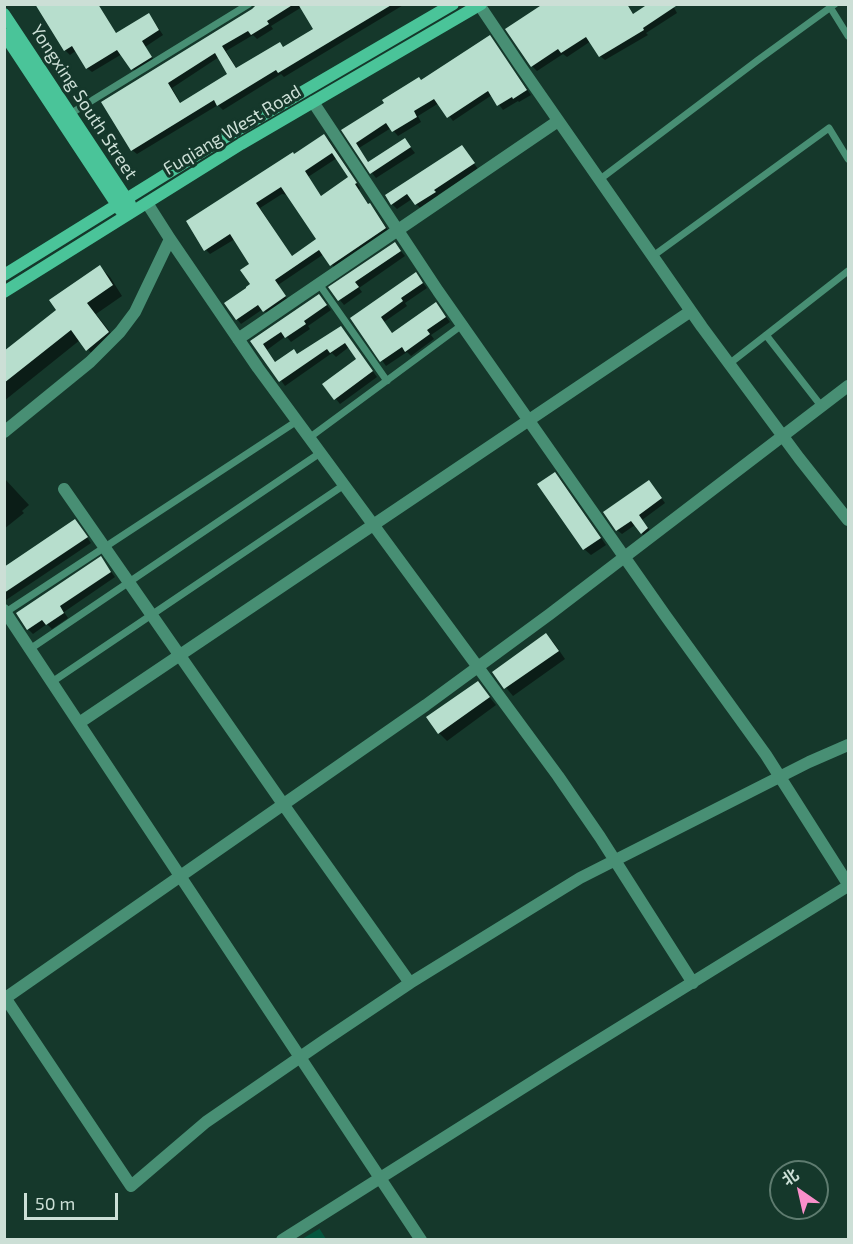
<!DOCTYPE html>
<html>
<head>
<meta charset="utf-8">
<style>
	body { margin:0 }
	#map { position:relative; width:853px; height:1244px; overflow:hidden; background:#15382b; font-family:"Exo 2","Noto Sans SC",sans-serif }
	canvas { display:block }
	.frame { position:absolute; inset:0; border:6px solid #ccdfd6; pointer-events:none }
	.north { position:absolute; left:769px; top:1160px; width:60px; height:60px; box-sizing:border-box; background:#15382b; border:2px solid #5e7b6f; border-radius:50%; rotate:326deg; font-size:16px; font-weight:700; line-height:24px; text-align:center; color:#ccdfd6 }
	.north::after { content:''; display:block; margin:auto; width:21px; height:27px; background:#f98fca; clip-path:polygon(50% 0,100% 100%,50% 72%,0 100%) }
	.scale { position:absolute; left:24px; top:1193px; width:94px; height:27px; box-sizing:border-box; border:3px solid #ccdfd6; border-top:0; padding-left:8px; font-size:18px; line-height:21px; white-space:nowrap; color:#ccdfd6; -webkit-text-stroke:4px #15382b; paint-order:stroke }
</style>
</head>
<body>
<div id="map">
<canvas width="853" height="1244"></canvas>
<div class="frame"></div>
<div class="north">北</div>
<div class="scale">50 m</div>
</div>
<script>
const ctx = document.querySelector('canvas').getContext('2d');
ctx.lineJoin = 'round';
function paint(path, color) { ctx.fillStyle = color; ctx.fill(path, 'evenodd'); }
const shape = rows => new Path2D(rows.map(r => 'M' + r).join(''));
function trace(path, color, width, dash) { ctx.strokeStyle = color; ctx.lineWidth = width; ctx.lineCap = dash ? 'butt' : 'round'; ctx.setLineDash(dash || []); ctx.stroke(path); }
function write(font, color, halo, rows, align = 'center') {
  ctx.font = font + ' "Exo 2",sans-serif'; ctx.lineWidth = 6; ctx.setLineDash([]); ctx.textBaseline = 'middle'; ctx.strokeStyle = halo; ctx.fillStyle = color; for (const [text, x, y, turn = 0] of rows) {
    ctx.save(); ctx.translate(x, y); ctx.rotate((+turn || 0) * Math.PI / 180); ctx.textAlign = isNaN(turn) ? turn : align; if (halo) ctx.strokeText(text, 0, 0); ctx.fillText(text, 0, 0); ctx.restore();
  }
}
const green = shape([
	[319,1228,326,1239,302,1239,319,1229]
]);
const shadow = shape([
	[98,4,117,35,148,15,153,20,163,35,145,47,155,62,137,74,122,54,92,72,87,68,77,50,70,55,65,50],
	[261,4,405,4,284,77,281,74,223,110,218,105,137,154,132,150,103,102],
	[302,7,315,29,284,48,280,44,237,69,226,51,253,35,257,39,273,29,271,26],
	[219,57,229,74,181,104,172,88],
	[627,4,634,15,672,4,677,13,646,33,648,35,605,60,600,56,591,41,567,57,563,54,537,71,532,66,508,29],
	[494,42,531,95,519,102,518,101,503,110,492,95,453,121,439,103,418,116,421,122,398,136,391,128,359,148,369,164,404,139,415,153,376,178,372,173,343,130,421,81],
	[324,136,329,140,360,188,359,190,369,205,374,209,390,233,336,270,324,254,278,285,289,302,269,316,263,309,241,324,237,319,252,285,251,264,235,239,210,254,206,250,294,156],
	[337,158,350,177,322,197,308,177],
	[282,194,289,195,318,240,292,257,260,208],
	[462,147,478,169,438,195,439,197,421,209,412,199,397,209,392,204],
	[395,244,405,256,359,288,362,292,344,305,330,288],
	[100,267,110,277,122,296,96,314,118,342,97,360,80,340,4,401,4,353,58,311],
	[420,279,427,288,405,303,407,306,384,322,393,334,440,309,450,322,431,335,434,339,411,356,407,352,386,366,352,318],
	[323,300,331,310,308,326,310,329,291,342,286,336,267,350,276,363,298,356,341,327,377,377,340,404,324,384,358,359,349,347,336,357,332,353,285,386,252,341],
	[554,474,561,480,606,545,591,555,584,549],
	[4,478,29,505,22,511,24,513,4,529],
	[653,486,665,503,642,520,652,533,646,538,635,525,622,534,617,530],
	[79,526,91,543,6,600,4,598,4,568],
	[105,563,115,577,64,612,68,618,52,629,47,624,33,634,28,629],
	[546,635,554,643,565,659,513,696,494,673],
	[477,682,496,705,447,741,439,733]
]);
const building = shape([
	[35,4,98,4,116,33,149,13,159,30,142,41,152,57,131,70,117,50,86,69,72,46,64,51],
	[257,4,294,4,267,21,269,24,251,35,248,31,222,46,236,68,280,42,283,47,313,29,298,4,393,4,278,73,276,70,217,106,214,100,131,151,101,102,252,9],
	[215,53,227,74,180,103,168,83],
	[543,4,627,4,633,14,648,4,679,4,643,28,644,30,599,57,586,37,561,53,558,49,531,67,505,29],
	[490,35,527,90,513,99,512,97,497,106,488,91,447,118,434,99,414,111,417,117,392,132,386,123,356,143,368,162,405,138,411,147,370,174,341,130,384,103,382,100,419,77,421,80],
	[324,134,357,183,355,184,368,204,370,203,386,228,330,266,319,250,275,280,286,296,263,312,258,305,236,320,224,303,246,288,246,287,250,284,240,270,249,264,230,234,204,251,186,221,293,152,294,154],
	[332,153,348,177,321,196,305,171],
	[281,187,316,239,292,256,256,203],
	[462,145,475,163,434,190,436,192,415,205,407,194,391,205,385,195],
	[395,242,401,251,355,282,359,287,338,301,328,287],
	[100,265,113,285,87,303,109,332,86,351,71,330,4,383,4,351,56,310,49,300],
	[416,272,423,283,401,298,403,301,381,317,392,333,436,302,446,317,427,330,430,334,405,352,402,347,380,362,350,318],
	[319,294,327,305,304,321,306,324,285,338,281,332,263,344,275,362,294,349,297,354,341,326,373,371,334,400,322,384,356,359,345,343,330,353,327,349,279,382,250,341],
	[555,472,601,538,583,550,537,484],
	[649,480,662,498,639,515,648,528,641,534,631,521,616,531,603,512],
	[75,519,88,537,4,593,4,567],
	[101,556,111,572,60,606,64,613,46,625,42,620,27,630,16,613],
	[546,633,559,651,504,689,492,672],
	[478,681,490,697,438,734,426,717]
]);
const lane = shape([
	[830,7,848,36],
	[70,114,249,4],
	[599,180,758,60,835,4],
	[653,256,829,128,848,159],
	[319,284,387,381],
	[766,335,822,407],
	[729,364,848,271],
	[309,438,462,325],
	[6,612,297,421],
	[30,649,320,453],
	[52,682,344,485]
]);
const street = shape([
	[480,6,521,67,702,327,799,458,848,520],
	[313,102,438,291,665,615,766,755,848,884],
	[147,203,170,239,258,368,558,776,600,837,693,983],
	[238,339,558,121],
	[4,432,90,362,120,332,135,312,170,239],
	[64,489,290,814,410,983],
	[4,610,421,1240],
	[79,723,691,311],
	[4,996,131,1186,206,1122,325,1040,410,983,580,878,809,762,848,745],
	[4,999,426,705,550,614,848,386],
	[282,1240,567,1060,848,886]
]);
const secondary = shape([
	[4,14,130,204],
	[4,34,121,211],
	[4,275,234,132,453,4],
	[4,292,241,144,481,4]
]);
const streetNames = [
	["Yongxing South Street",84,102,57],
	["Fuqiang West Road",232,130,-31]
];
paint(green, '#04563e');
paint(shadow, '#0007');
paint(building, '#b7decd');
trace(lane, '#488f74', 7);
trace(street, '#488f74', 12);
trace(secondary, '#4ac499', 12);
write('18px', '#ccdfd6', '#15382b', streetNames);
</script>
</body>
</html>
